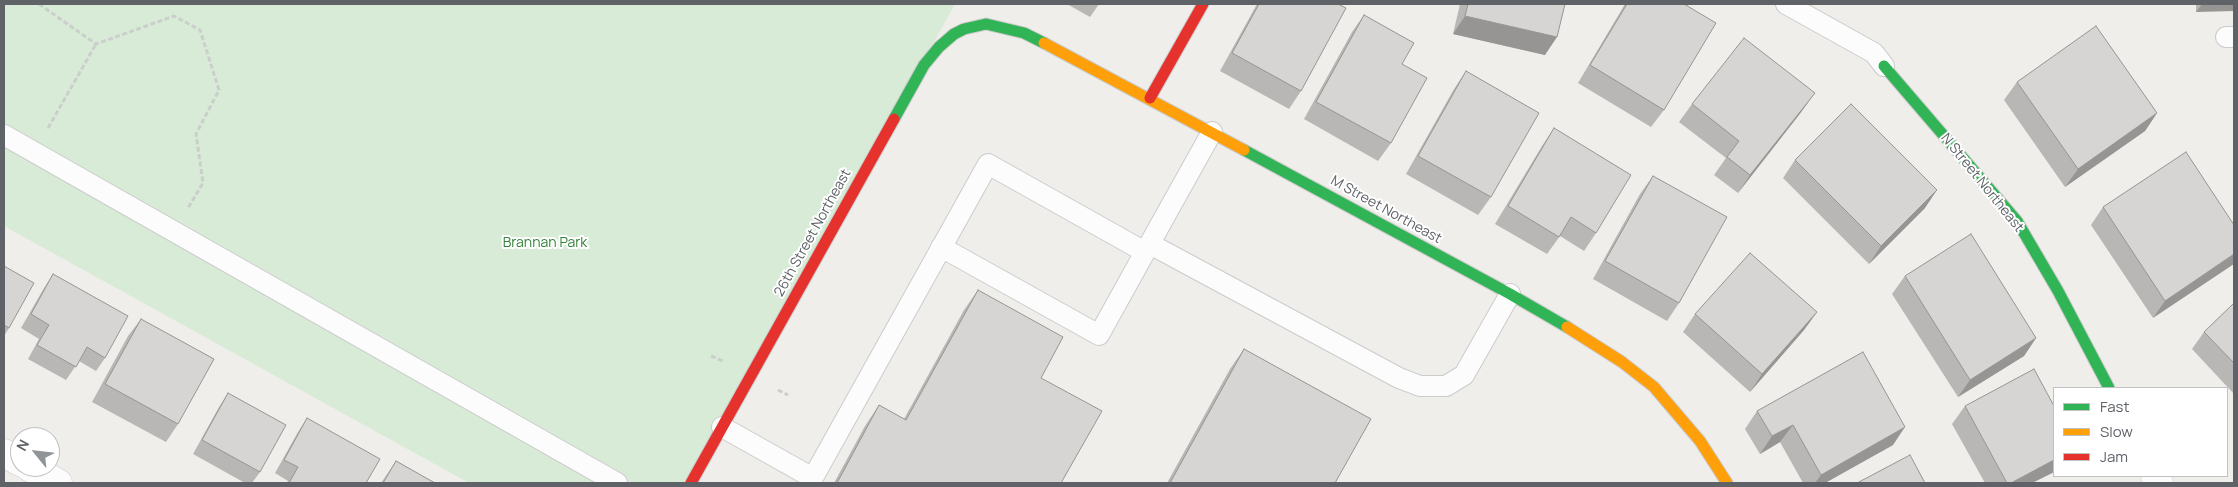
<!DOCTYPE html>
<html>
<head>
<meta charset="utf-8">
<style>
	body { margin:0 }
	#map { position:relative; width:2238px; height:487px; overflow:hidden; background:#efeeea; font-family:Manrope,sans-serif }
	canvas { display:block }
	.frame { position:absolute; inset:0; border:5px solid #5f6368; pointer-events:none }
	.legend { position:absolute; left:2053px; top:387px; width:175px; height:90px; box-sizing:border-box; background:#fff; border:1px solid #bfc1c3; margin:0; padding:6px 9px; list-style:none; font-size:15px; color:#5f6368 }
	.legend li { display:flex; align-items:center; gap:10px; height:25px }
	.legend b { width:25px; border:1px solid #bfc1c3 }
	.north { position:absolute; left:10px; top:427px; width:50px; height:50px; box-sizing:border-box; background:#fff; border:1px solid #bfc1c3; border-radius:50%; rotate:299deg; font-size:14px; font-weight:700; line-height:20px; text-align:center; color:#5f6368 }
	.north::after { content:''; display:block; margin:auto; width:18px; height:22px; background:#919496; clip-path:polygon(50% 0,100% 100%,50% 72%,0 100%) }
</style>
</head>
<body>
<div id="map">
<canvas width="2238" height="487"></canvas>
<div class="frame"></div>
<ul class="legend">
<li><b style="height:6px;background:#30b455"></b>Fast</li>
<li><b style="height:6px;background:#ff9f0a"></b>Slow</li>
<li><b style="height:6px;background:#e5322d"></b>Jam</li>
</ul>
<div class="north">N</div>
</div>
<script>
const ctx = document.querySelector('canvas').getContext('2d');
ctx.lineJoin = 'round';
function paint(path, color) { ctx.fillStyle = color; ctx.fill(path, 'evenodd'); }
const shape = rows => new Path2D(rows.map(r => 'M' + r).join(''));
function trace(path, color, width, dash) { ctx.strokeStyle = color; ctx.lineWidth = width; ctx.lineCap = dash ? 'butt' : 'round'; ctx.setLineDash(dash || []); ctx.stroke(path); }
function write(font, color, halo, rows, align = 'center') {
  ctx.font = font + ' Manrope,sans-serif'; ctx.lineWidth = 4; ctx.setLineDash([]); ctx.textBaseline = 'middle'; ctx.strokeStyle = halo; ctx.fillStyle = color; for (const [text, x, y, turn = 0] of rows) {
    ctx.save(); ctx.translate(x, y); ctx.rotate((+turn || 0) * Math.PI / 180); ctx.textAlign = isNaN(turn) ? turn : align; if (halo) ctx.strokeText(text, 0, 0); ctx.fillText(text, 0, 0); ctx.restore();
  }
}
const green = shape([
	[4,4,955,4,691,483,469,483,4,226]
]);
const path = shape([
	[39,4,96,44,174,16,200,30,219,90,196,134,203,183,188,208],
	[48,128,96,44],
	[711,356,723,361],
	[778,390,788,395]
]);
const lane = shape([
	[1786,4,1874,53,1884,66],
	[2226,37,2234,37],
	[4,135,617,483],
	[1150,244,1399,378,1420,386,1446,386,1464,375,1510,294],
	[941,247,1099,335,1145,252],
	[722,427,813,478],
	[810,483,988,164,1145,252,1212,132]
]);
const street = shape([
	[4,453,20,462],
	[29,467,58,483],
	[2155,476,2159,483]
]);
const fast = shape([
	[1884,66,2017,221,2058,291,2109,388],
	[894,119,924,65,939,47,954,34,964,29,986,24,1024,33,1044,43],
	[1244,150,1510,294,1567,327]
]);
const slow = shape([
	[1044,43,1244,150],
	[1567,327,1622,362,1654,387,1700,441,1727,483]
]);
const jam = shape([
	[1150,98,1203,4],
	[691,483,894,119]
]);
const wall = shape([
	[1067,4,1099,4,1090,17],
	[1257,4,1338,4,1301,91,1289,109,1220,71],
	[1460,4,1565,4,1545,55,1453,34],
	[1625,4,1684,4,1664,110,1651,127,1578,83],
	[2196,4,2234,4,2196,12],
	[1364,15,1402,64,1391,143,1378,161,1304,119,1352,32],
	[1466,71,1491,197,1478,215,1406,174,1454,89],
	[2017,82,2157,113,2145,131,2065,187,2004,100],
	[1692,104,1802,111,1738,193,1714,175,1726,158,1679,122],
	[1554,128,1596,233,1584,251,1560,236,1547,254,1495,224,1542,146],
	[1795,160,1925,208,1869,264,1783,178],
	[1653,176,1679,303,1667,321,1593,279,1640,194],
	[2103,207,2234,225,2153,318,2091,225],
	[4,266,9,328,4,336],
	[53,274,105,358,96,371,79,361,66,380,28,359,39,339,21,328,44,288],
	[1905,276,2036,338,2024,356,1958,397,1892,294],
	[978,290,1041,378,1061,483,834,483,865,426,879,405,904,419,964,310],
	[2234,303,2234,394,2192,349,2204,332],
	[1817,312,1804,330,1750,392,1683,332,1695,314],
	[141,319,178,424,166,442,92,402,128,336],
	[1244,349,1335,483,1167,483,1230,369],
	[228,393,260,472,252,483,245,483,193,454,219,407],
	[1965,406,2054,406,2054,472,2032,483,1985,483,1952,424],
	[1757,411,1893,445,1825,483,1803,483,1780,442,1760,454,1745,429],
	[307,418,366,483,287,483,288,481,275,473,298,432],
	[396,461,435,483,381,483]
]);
const shadedWall = shape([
	[2202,4,2234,4,2234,11,2196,12],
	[1465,16,1557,37,1545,55,1453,34],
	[1815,93,1802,111,1738,193,1750,175],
	[2157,113,2145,131,2065,187,2078,169],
	[1937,190,1925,208,1869,264,1881,246],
	[2234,254,2234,264,2153,318,2165,301],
	[1817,312,1804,330,1750,392,1762,374],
	[2036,338,2024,356,1958,397,1970,380],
	[1793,425,1780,442,1760,454,1772,436],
	[1905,427,1893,445,1825,483,1815,483,1821,475],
	[2054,460,2054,472,2032,483,2011,483]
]);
const building = shape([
	[1259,4,1338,4,1346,8,1301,91,1232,53,1259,4],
	[1468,4,1565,4,1557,37,1465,16,1468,4],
	[1627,4,1684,4,1716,23,1664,110,1590,65,1627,4],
	[1364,15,1414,43,1402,64,1427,78,1391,143,1316,102,1364,15],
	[2096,26,2157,113,2078,169,2017,82,2096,26],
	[1744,38,1815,93,1750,175,1727,157,1739,141,1692,104,1744,38],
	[1466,71,1539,113,1491,197,1418,156,1466,71],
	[1851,104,1937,190,1881,246,1795,160,1851,104],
	[1554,128,1631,175,1596,233,1571,217,1559,237,1508,206,1554,128],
	[2186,152,2234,225,2234,254,2165,301,2103,207,2186,152],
	[1653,176,1727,217,1679,303,1605,261,1653,176],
	[1971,234,2036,338,1970,380,1905,276,1971,234],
	[1750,253,1817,312,1762,374,1695,314,1750,253],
	[4,266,34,283,9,328,4,325,4,266],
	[53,274,128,316,105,358,87,347,76,367,37,345,49,325,31,314,53,274],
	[978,290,1063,337,1041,378,1102,411,1061,483,837,483,879,405,906,420,978,290],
	[2234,303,2234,363,2204,332,2234,303],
	[141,319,214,359,178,424,105,384,141,319],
	[1244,349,1371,419,1335,483,1170,483,1244,349],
	[1863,352,1905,427,1821,475,1793,425,1772,436,1757,411,1863,352],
	[2034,369,2054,406,2054,460,2011,483,2007,483,1965,406,2034,369],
	[228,393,286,425,260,472,202,440,228,393],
	[307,418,380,459,366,483,289,483,298,467,284,460,307,418],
	[1910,455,1925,483,1857,483,1910,455],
	[396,461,435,483,383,483,396,461]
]);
const streetNames = [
	["N Street Northeast",1982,183,51],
	["M Street Northeast",1386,210,29],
	["26th Street Northeast",813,233,-61]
];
const parkNames = [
	["Brannan Park",545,243]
];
paint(green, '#d8ebd6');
trace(lane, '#cbcccc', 22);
trace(street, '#cbcccc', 29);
trace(fast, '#cacacb', 13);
trace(slow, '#cacacb', 13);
trace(jam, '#cacacb', 13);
trace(path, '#cacfcc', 3, [5, 2.5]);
trace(lane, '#fdfcfc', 20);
trace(street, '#fdfcfc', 28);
trace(fast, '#30b455', 11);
trace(slow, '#ff9f0a', 11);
trace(jam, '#e5322d', 11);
paint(wall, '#b8b7b5');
paint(shadedWall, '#969594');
paint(building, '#d6d5d3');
trace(building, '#969594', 1);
write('14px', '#5f6368', '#fff', streetNames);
write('14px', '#348238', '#fff', parkNames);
</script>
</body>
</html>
